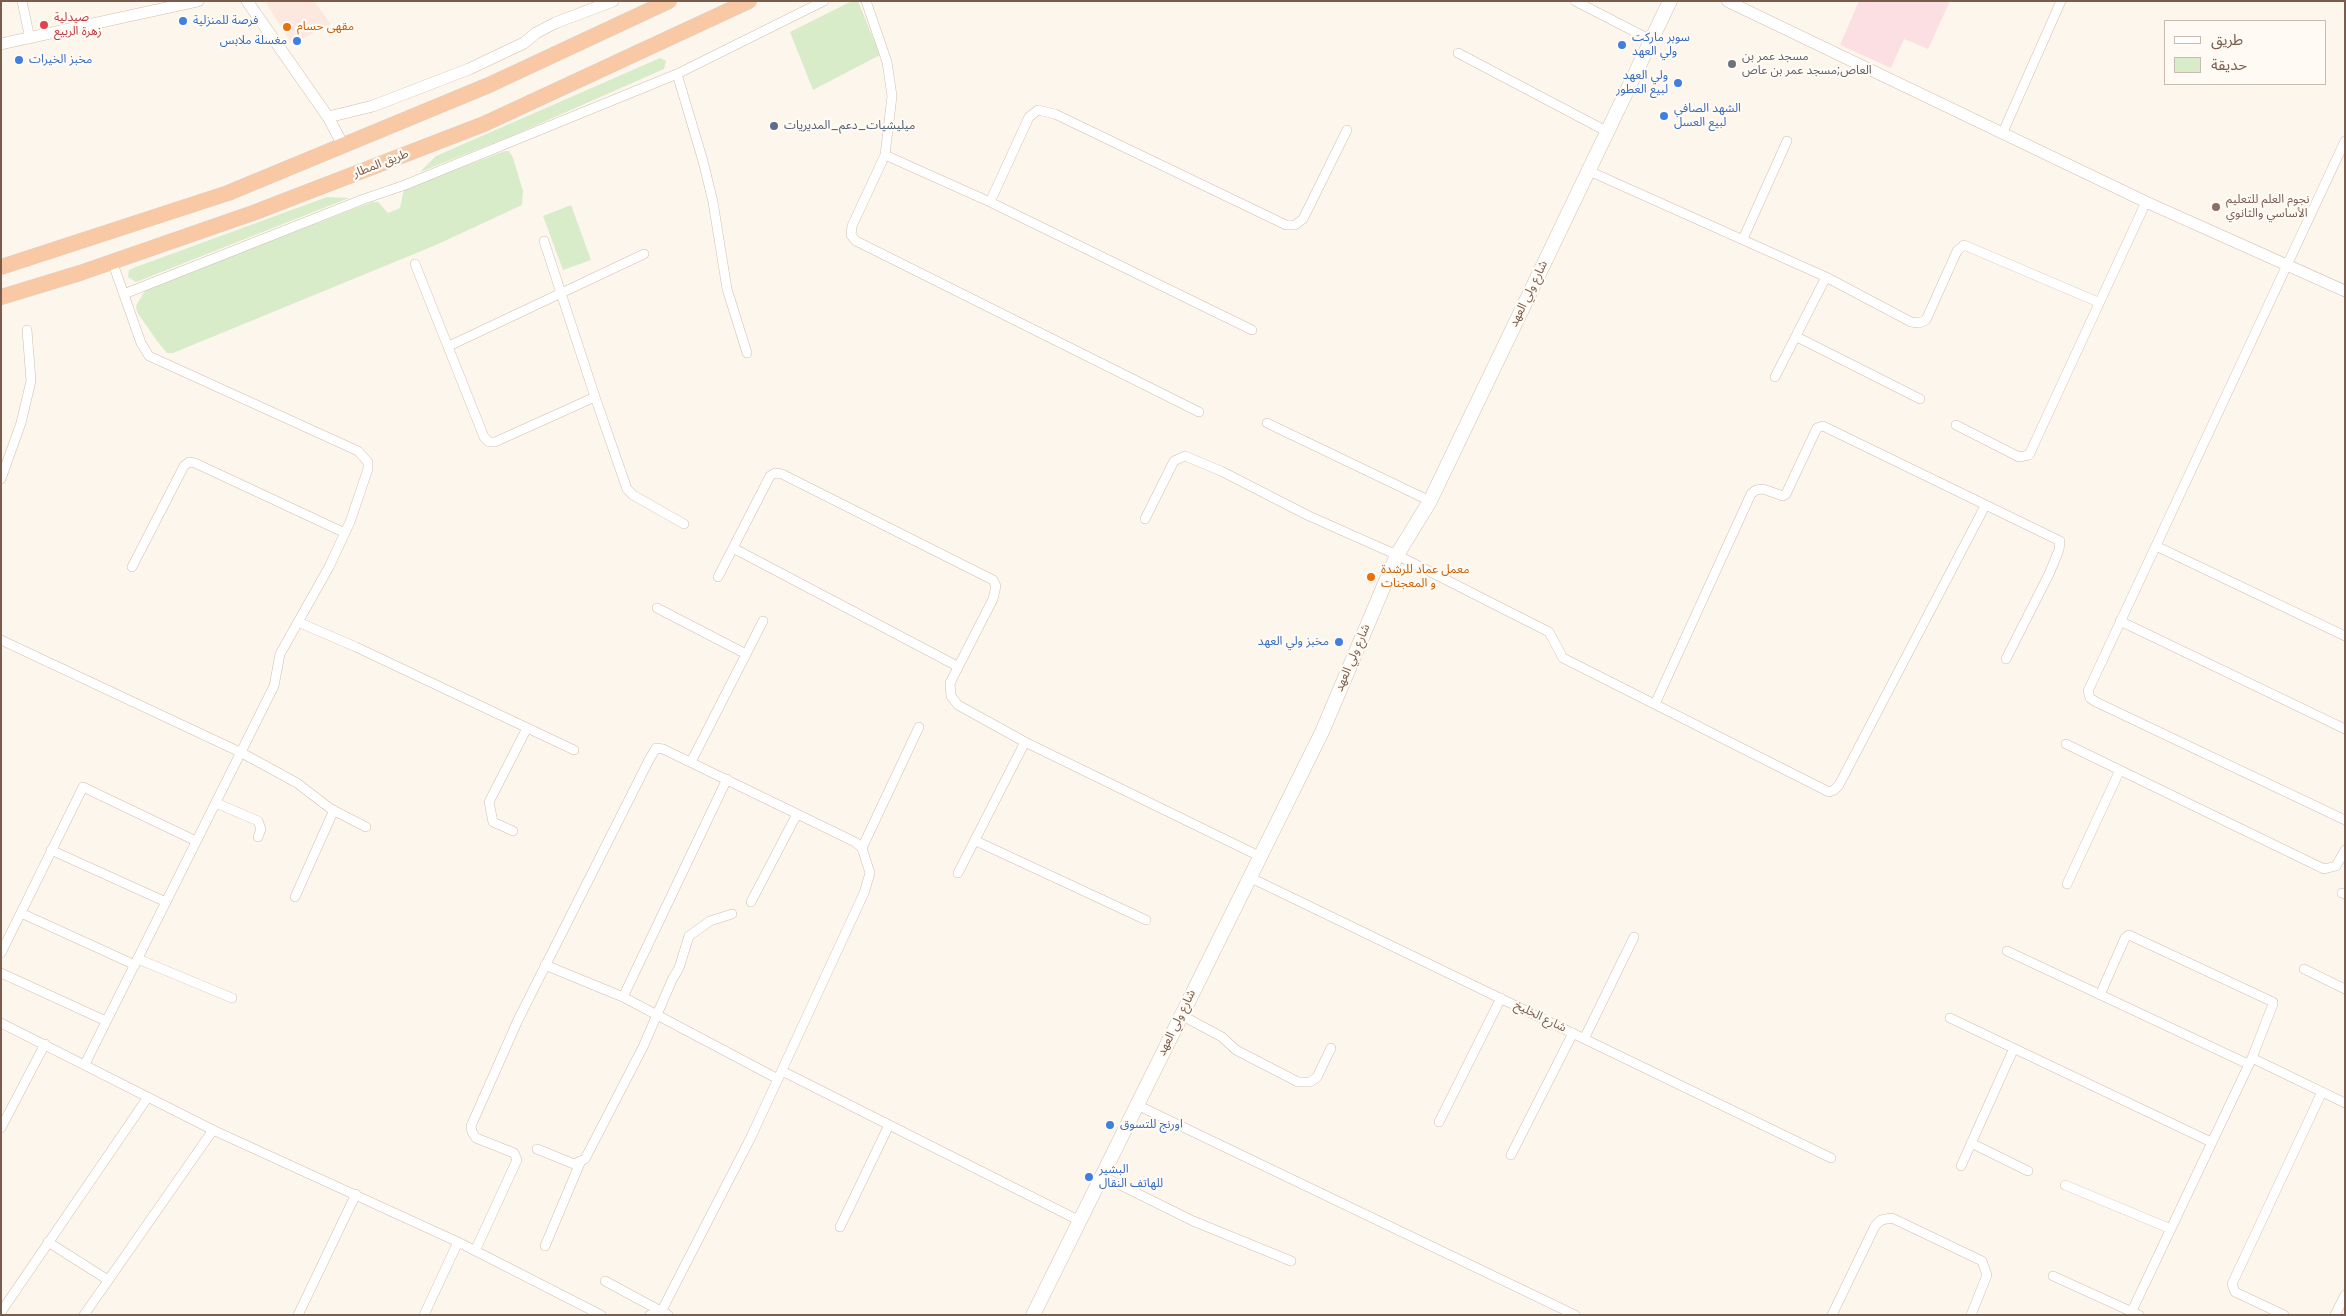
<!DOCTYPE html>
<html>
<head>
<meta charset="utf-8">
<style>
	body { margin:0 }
	#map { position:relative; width:2346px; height:1316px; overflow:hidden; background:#fdf6ec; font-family:Poppins,"Noto Sans Arabic",sans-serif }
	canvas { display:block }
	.frame { position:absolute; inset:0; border:2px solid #7a5c4d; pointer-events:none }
	.legend { position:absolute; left:2164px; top:20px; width:162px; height:65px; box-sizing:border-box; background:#fffaf3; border:1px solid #cabbb1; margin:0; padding:6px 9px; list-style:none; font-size:15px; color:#7a5c4d }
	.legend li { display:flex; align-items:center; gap:10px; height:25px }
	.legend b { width:25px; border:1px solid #cabbb1 }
</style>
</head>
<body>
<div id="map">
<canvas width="2346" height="1316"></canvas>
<div class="frame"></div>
<ul class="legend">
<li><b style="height:6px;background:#fff"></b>طريق</li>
<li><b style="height:14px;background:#d8ecc9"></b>حديقة</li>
</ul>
</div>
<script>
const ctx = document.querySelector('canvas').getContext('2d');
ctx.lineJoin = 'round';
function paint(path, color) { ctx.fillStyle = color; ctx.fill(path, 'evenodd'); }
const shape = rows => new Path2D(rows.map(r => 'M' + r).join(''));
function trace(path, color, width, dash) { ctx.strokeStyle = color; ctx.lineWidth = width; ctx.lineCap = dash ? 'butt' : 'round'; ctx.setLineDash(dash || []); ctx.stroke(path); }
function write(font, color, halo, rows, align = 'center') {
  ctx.font = font + ' Poppins,"Noto Sans Arabic",sans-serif'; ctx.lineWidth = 4.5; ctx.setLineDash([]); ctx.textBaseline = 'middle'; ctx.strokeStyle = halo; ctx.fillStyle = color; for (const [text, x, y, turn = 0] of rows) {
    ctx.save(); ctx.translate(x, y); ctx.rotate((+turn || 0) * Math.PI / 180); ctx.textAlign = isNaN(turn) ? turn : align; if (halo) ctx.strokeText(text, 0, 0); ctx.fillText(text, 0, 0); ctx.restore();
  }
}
const commercial = shape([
	[269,1,314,1,331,24,292,44,266,3]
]);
const medical = shape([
	[1859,1,1950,1,1928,49,1904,39,1891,68,1840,45]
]);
const green = shape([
	[852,1,858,1,880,55,813,90,790,32],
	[660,58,666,61,664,69,514,135,420,172,436,156],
	[505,151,509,151,513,158,523,191,522,205,436,245,173,353,167,353,157,341,137,312,136,306,146,289,372,202,378,202,388,213,400,208,404,189],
	[327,197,349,198,136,282,128,277,129,270,133,268],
	[571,205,591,260,563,270,543,216]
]);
const minor = shape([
	[22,1,30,39],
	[866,1,887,62,892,96,885,155,852,226,851,235,856,241,1199,412],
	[1575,1,1651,40],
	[1458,53,1606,131],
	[677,74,703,161,713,202,727,289,747,353],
	[2003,132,2061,1],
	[2345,141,2088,691,2090,698,2096,702,2345,820],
	[885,155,990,202,1252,330],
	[1589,171,1826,277,1911,322,1919,323,1926,320,1957,251,1964,245,2098,302],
	[990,202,1029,117,1038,110,1055,114,1286,225,1295,225,1303,219,1347,130],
	[1743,239,1787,141],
	[544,241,595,397,627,489,633,495,684,524],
	[415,264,484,437,489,442,495,442,595,397],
	[124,294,364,199,405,185,677,74,824,1],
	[1797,337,1920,399],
	[449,346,644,254],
	[1775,377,1826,277],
	[1267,423,1430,501],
	[1956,425,2019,457,2029,455,2146,202],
	[1,479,21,423,31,381,27,330],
	[1145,519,1174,461,1185,456,1221,471,1309,516,1397,555,1549,632,1563,658,1829,792,1834,790,1839,785,1985,506],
	[2156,546,2345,636],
	[733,548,957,666],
	[132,567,184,466,189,462,195,463,345,533],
	[718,577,770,476,775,473,782,474,993,580,996,586,993,599,950,683,951,696,958,705,1025,742,1259,856],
	[657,608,746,654],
	[2120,621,2345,729],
	[298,622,356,647,574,750],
	[1,640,242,753,297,783,331,809,366,827],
	[1655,704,1751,494,1756,490,1763,489,1783,496,1786,494,1817,428,1823,426,2060,541,2059,550,2049,574,2006,659],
	[2066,744,2324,869,2336,866,2345,850],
	[691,762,763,621],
	[216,803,258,821,261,829,258,837],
	[513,831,493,822,489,802,527,728],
	[976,841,1146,920],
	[862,848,919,727],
	[51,850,166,902],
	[958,873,1025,742],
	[1249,877,1831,1158],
	[2067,884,2120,770],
	[2342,893,2345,894],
	[295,897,334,810],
	[751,902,797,814],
	[21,913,135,965],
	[2007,951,2248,1064],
	[1,953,83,787,196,841],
	[138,959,232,998],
	[545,965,623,997,778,1079],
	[2304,969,2345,989],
	[1,973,106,1021],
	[2100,995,2125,938,2129,935,2273,1002,2273,1004,2252,1058,2130,1315],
	[623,997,727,779],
	[1181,1015,1222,1037,1236,1050,1298,1082,1310,1082,1317,1077,1331,1048],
	[1950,1018,2211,1142],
	[1,1023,213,1130,458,1242,601,1315],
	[1584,1039,1634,937],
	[2252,1058,2345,1103],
	[85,1064,274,686,280,654,329,567,350,522,368,469,368,462,358,451,149,356,141,343,112,261],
	[782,1071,1080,1221],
	[1137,1105,1575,1315],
	[1439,1122,1501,998],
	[1,1128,45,1044],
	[1971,1143,2028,1171],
	[537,1149,574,1164,585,1159,643,1047,672,980,679,968,689,936,710,921,732,914],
	[1511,1155,1573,1033],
	[1961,1166,2014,1048],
	[1102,1176,1193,1221,1291,1261],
	[2065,1185,2171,1229],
	[840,1227,889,1125],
	[48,1242,108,1280],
	[545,1246,580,1163],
	[475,1251,517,1160,514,1153,476,1138,472,1132,471,1126,518,1020,649,760,656,748,663,749,855,842,862,848,870,873,864,893,751,1137,661,1312,650,1315],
	[2053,1276,2139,1315],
	[605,1281,668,1315],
	[1,1312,148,1097],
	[84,1315,213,1130],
	[298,1315,356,1194],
	[424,1315,458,1242],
	[1832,1315,1875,1226,1881,1220,1892,1218,1982,1261,1987,1275,1971,1315],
	[2284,1315,2235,1292,2232,1284,2322,1092],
	[2335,1315,2345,1295]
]);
const tertiary = shape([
	[247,1,328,117,344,147],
	[1727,1,2146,202,2345,291],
	[1,44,198,1],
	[328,117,373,106,469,69,524,43,536,33,555,23,613,1]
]);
const secondary = shape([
	[1033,1315,1322,732,1397,555,1430,501,1670,1]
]);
const trunk = shape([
	[1,267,228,193,489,85,669,1],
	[1,297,80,273,253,213,484,124,749,1]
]);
const markers = [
	[183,21,5,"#3f7fe0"],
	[44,25,5,"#e0444e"],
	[287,27,5,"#e8710a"],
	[297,41,5,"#3f7fe0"],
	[1622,45,5,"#3f7fe0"],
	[19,60,5,"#3f7fe0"],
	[1732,64,5,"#6b7280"],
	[1678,83,5,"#3f7fe0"],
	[1664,116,5,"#3f7fe0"],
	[774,126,5,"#5c6f8a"],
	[2216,207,5,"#8d6e63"],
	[1371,577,5,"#e8710a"],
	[1339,642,5,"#3f7fe0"],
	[1110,1125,5,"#3f7fe0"],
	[1089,1177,5,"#3f7fe0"]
];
const healthNames = [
	["صيدلية",54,18],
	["زهرة الربيع",54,32]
];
const shopNames = [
	["فرصة للمنزلية",193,21],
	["سوبر ماركت",1632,38],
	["ولي العهد",1632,52],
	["مغسلة ملابس",287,41,"right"],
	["مخبز الخيرات",29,60],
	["ولي العهد",1668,76,"right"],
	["لبيع العطور",1668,90,"right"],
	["الشهد الصافي",1674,109],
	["لبيع العسل",1674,123],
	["مخبز ولي العهد",1329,642,"right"],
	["اورنج للتسوق",1120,1125],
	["البشير",1099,1170],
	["للهاتف النقال",1099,1184]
];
const foodNames = [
	["مقهى حسام",297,27],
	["معمل عماد للرشدة",1381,570],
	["و المعجنات",1381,584]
];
const worshipNames = [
	["مسجد عمر بن",1742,57],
	["العاص;مسجد عمر بن عاص",1742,71]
];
const serviceNames = [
	["ميليشيات_دعم_المديريات",784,126]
];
const streetNames = [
	["طريق المطار",381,164,-21],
	["شارع ولي العهد",1529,294,-64],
	["شارع ولي العهد",1353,658,-67],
	["شارع الخليخ",1540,1017,26],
	["شارع ولي العهد",1177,1023,-64]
];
const educationNames = [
	["نجوم العلم للتعليم",2226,200],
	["الأساسي والثانوي",2226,214]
];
paint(commercial, '#fde8e0');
paint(medical, '#fbdfe3');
paint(green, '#d8ecc9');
trace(minor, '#d1beb0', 10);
trace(tertiary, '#d1beb0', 12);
trace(secondary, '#d6c0b0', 15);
trace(trunk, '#dad1cd', 16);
trace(minor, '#fff', 9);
trace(tertiary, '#fff', 11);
trace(secondary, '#fff', 14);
trace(trunk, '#f9c8a4', 15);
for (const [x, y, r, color] of markers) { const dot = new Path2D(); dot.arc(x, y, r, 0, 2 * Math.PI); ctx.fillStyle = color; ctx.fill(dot); trace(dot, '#fffaf3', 2); }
write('12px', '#be3a42', '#fffaf3', healthNames, 'left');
write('12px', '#366cbe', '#fffaf3', shopNames, 'left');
write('12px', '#c56008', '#fffaf3', foodNames, 'left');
write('12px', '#5b616d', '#fffaf3', worshipNames, 'left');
write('12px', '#4e5e75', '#fffaf3', serviceNames, 'left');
write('12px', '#7a5c4d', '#fffaf3', streetNames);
write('12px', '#785e54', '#fffaf3', educationNames, 'left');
</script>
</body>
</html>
